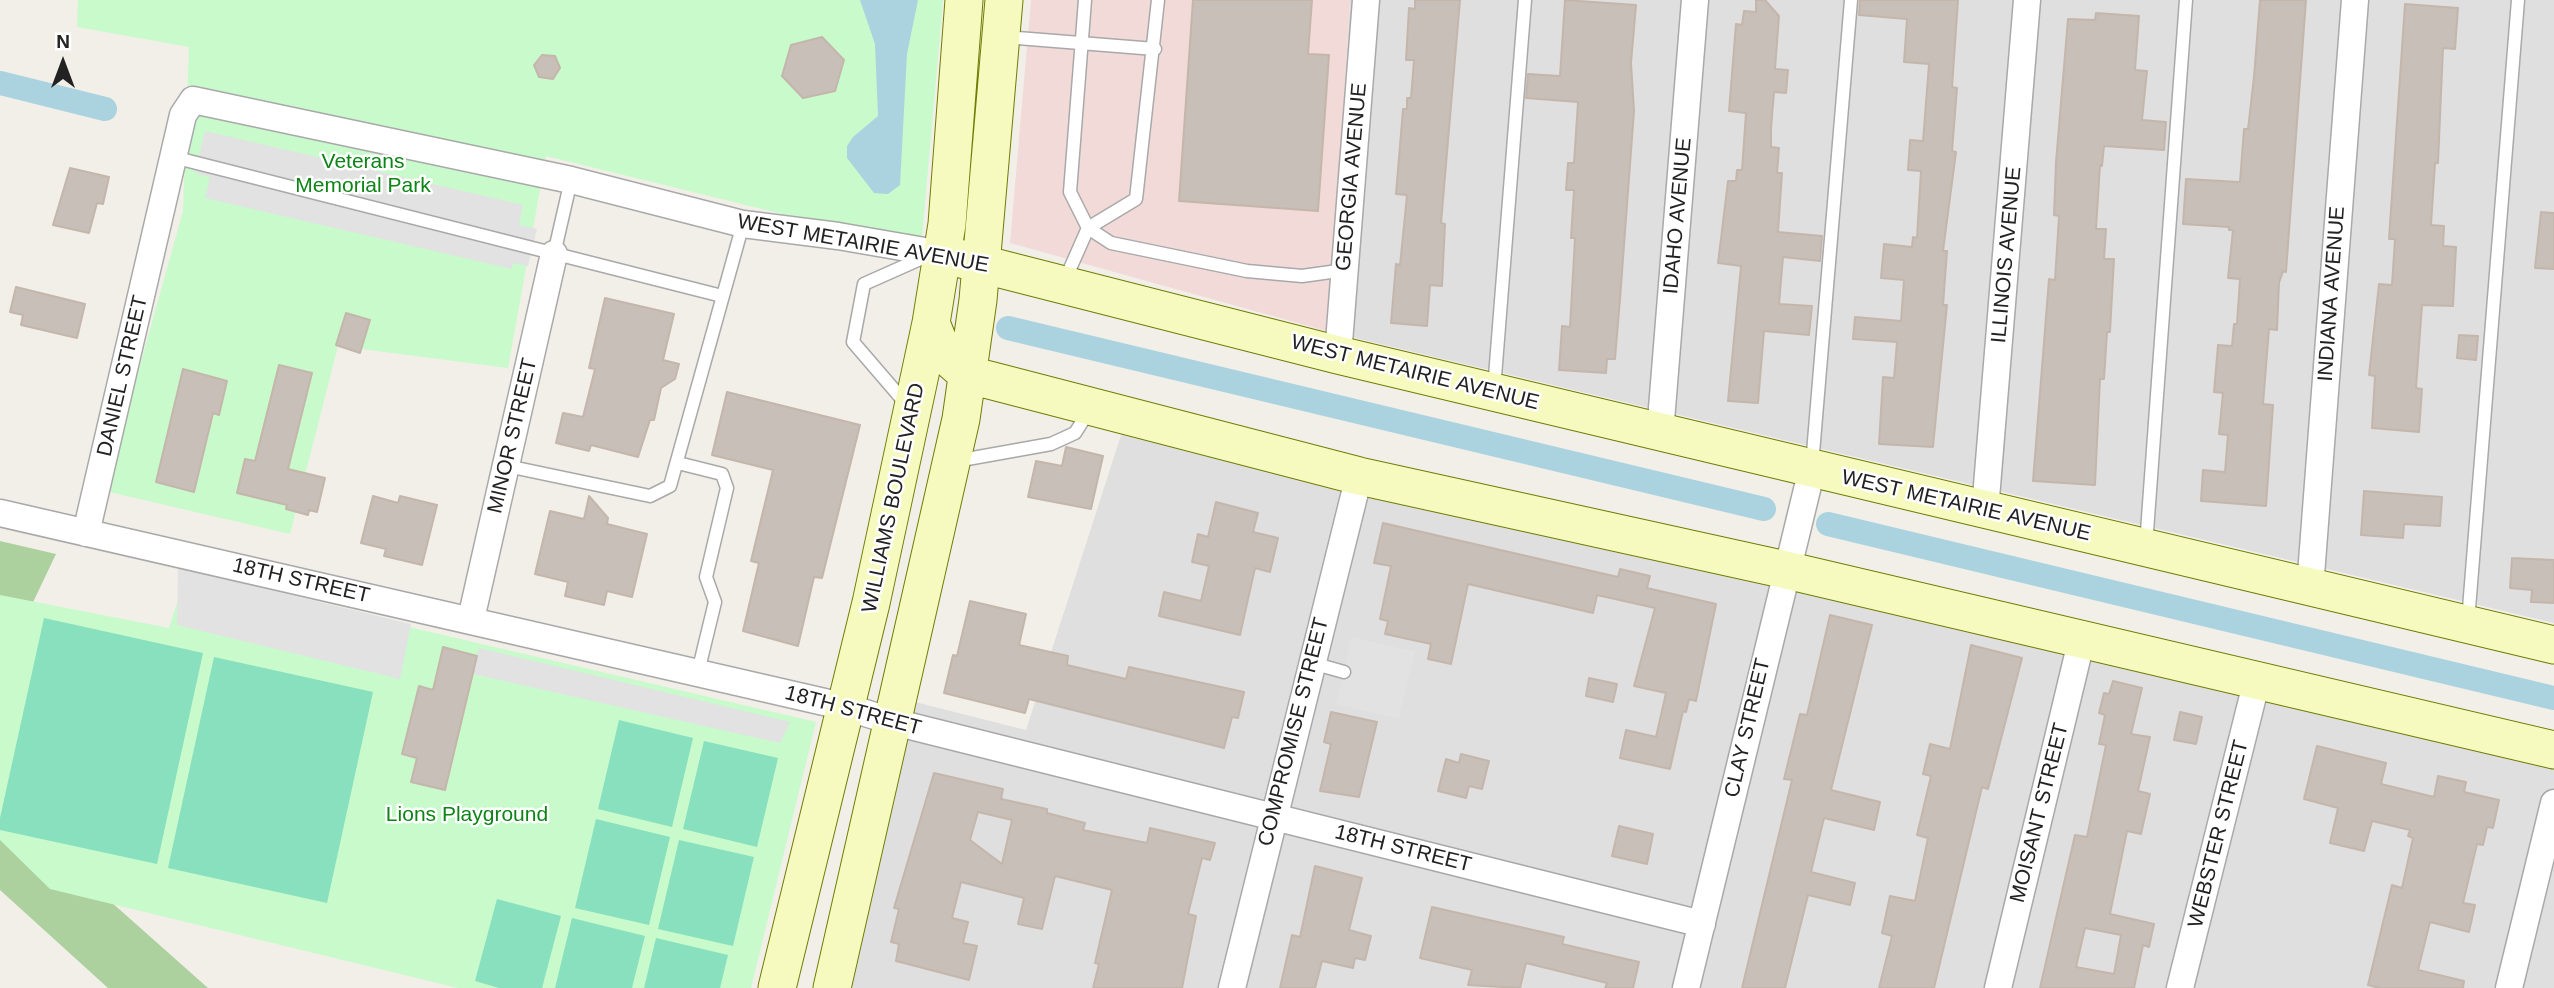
<!DOCTYPE html>
<html>
<head>
<meta charset="utf-8">
<style>
	body { margin:0 }
	#map { position:relative; width:2554px; height:988px; overflow:hidden; background:#f2efe9; font-family:Helvetica,sans-serif }
	canvas { display:block }
	.north { position:absolute; left:28px; top:28px; width:70px; height:70px; -webkit-text-stroke:5px #fff; paint-order:stroke; rotate:0deg; font-size:19px; font-weight:700; line-height:28px; text-align:center; color:#222 }
	.north::after { content:''; display:block; margin:auto; width:24px; height:32px; background:#222; clip-path:polygon(50% 0,100% 100%,50% 72%,0 100%) }
</style>
</head>
<body>
<div id="map">
<canvas width="2554" height="988"></canvas>
<div class="north">N</div>
</div>
<script>
const ctx = document.querySelector('canvas').getContext('2d');
ctx.lineJoin = 'round';
function paint(path, color) { ctx.fillStyle = color; ctx.fill(path, 'evenodd'); }
const shape = rows => new Path2D(rows.map(r => 'M' + r).join(''));
function trace(path, color, width, dash) { ctx.strokeStyle = color; ctx.lineWidth = width; ctx.lineCap = dash ? 'butt' : 'round'; ctx.setLineDash(dash || []); ctx.stroke(path); }
function write(font, color, halo, rows, align = 'center') {
  ctx.font = font + ' Helvetica,sans-serif'; ctx.lineWidth = 5; ctx.setLineDash([]); ctx.textBaseline = 'middle'; ctx.strokeStyle = halo; ctx.fillStyle = color; for (const [text, x, y, turn = 0] of rows) {
    ctx.save(); ctx.translate(x, y); ctx.rotate((+turn || 0) * Math.PI / 180); ctx.textAlign = isNaN(turn) ? turn : align; if (halo) ctx.strokeText(text, 0, 0); ctx.fillText(text, 0, 0); ctx.restore();
  }
}
const residential = shape([
	[1350,0,2554,0,2554,623,1330,332],
	[1123,429,2554,768,2554,988,844,988,911,701,1026,730]
]);
const commercial = shape([
	[1031,0,1350,0,1330,332,1010,243]
]);
const forest = shape([
	[0,541,56,554,7,657,3,806,208,988,108,988,0,890]
]);
const park = shape([
	[78,0,943,0,921,248,546,156,508,368,338,346,290,534,105,491,183,211,189,47,77,27],
	[186,575,816,722,751,988,458,988,50,889,0,840,0,595,169,628]
]);
const pitch = shape([
	[44,618,203,653,157,864,0,830,0,818],
	[214,657,373,692,327,903,168,868],
	[619,720,693,738,672,827,598,809],
	[704,741,778,758,757,847,683,829],
	[596,819,670,837,649,925,575,908],
	[679,840,754,857,733,946,658,929],
	[497,899,561,916,542,988,499,988,475,981],
	[572,918,645,936,632,988,555,988],
	[656,938,728,955,720,988,644,988]
]);
const parking = shape([
	[205,131,523,205,519,225,537,229,528,266,513,263,512,269,205,198,210,177,195,173],
	[178,568,411,624,400,679,177,625],
	[1352,637,1415,652,1399,719,1336,704],
	[479,648,790,722,780,743,473,674]
]);
const water = shape([
	[860,0,918,0,907,54,900,185,888,194,874,193,847,158,847,146,853,137,878,116,875,44]
]);
const canal = shape([
	[0,83,105,109],
	[1008,328,1764,509],
	[1828,524,2554,698]
]);
const building = shape([
	[1193,0,1312,0,1308,54,1329,55,1318,211,1179,201,1193,0],
	[1415,0,1460,0,1441,223,1445,224,1442,286,1430,285,1427,326,1391,323,1396,264,1400,265,1407,195,1396,194,1403,109,1407,109,1407,98,1411,98,1414,60,1406,60,1409,8,1415,9,1415,0],
	[1565,0,1636,5,1631,63,1634,111,1620,299,1615,359,1607,359,1606,373,1559,370,1562,326,1570,327,1575,238,1571,238,1574,190,1566,190,1568,163,1574,163,1578,102,1526,98,1528,74,1560,76,1565,0],
	[1756,0,1765,0,1779,16,1775,69,1788,70,1786,93,1774,92,1771,129,1771,147,1779,148,1777,173,1782,173,1778,232,1822,236,1820,261,1783,257,1779,304,1812,306,1809,335,1764,331,1758,403,1728,401,1741,266,1718,263,1728,181,1736,181,1737,170,1742,170,1746,113,1729,111,1736,24,1742,25,1744,11,1756,12,1756,0],
	[1860,0,1958,0,1952,87,1957,88,1952,151,1956,152,1943,251,1947,251,1943,305,1947,305,1933,447,1879,444,1883,377,1894,378,1897,342,1853,339,1855,317,1901,321,1904,280,1881,278,1884,244,1912,247,1913,237,1917,238,1921,171,1908,170,1910,140,1923,141,1929,64,1904,62,1907,19,1859,15,1860,0],
	[2260,0,2306,0,2286,272,2283,271,2279,283,2277,330,2269,329,2263,404,2273,405,2266,506,2201,501,2203,470,2225,472,2228,435,2219,434,2223,393,2214,392,2218,345,2232,346,2234,324,2237,324,2240,279,2228,278,2233,230,2229,230,2229,227,2183,224,2186,179,2240,182,2244,129,2248,129,2254,77,2260,0],
	[2405,4,2458,8,2455,49,2443,48,2438,163,2435,163,2431,225,2444,226,2443,246,2456,247,2453,306,2422,305,2416,388,2422,389,2419,432,2372,428,2375,376,2369,375,2379,284,2392,285,2395,239,2389,239,2405,4],
	[2096,13,2139,16,2135,70,2147,71,2142,120,2166,122,2164,150,2104,146,2102,166,2100,165,2096,229,2106,229,2104,259,2114,259,2110,332,2107,332,2104,379,2100,379,2095,485,2033,481,2049,279,2055,280,2059,216,2054,215,2056,162,2068,19,2095,20,2096,13],
	[822,37,844,60,835,91,803,98,782,76,791,45,822,37],
	[542,55,555,56,560,68,553,79,539,77,534,65,542,55],
	[70,168,109,177,103,204,97,203,89,233,53,225,70,168],
	[2541,212,2554,213,2554,269,2535,268,2541,212],
	[16,287,85,304,77,338,21,325,23,315,10,312,16,287],
	[605,298,674,314,663,360,679,364,675,379,661,388,654,420,650,420,638,457,591,445,589,451,556,443,563,413,583,417,595,369,589,368,605,298],
	[346,313,370,320,360,353,336,345,346,313],
	[2459,335,2478,336,2476,360,2457,358,2459,335],
	[279,365,312,373,288,469,325,478,317,512,309,510,308,515,286,509,287,505,237,493,245,459,255,461,279,365],
	[183,369,227,381,219,415,213,413,194,492,156,482,183,369],
	[727,392,860,425,822,578,814,577,798,646,743,631,759,563,751,561,773,470,712,455,727,392],
	[1066,447,1103,456,1091,509,1028,497,1036,461,1062,466,1066,447],
	[2364,491,2442,497,2440,526,2404,524,2403,538,2361,535,2364,491],
	[373,496,398,503,400,496,437,505,422,565,384,556,386,549,361,543,373,496],
	[589,496,608,518,607,524,647,534,632,597,607,591,604,605,565,596,568,582,535,574,550,511,584,519,589,496],
	[1216,502,1258,513,1253,532,1278,538,1270,572,1255,568,1240,635,1159,616,1164,592,1201,601,1209,566,1192,562,1198,534,1208,537,1216,502],
	[1383,523,1618,577,1620,569,1650,576,1647,588,1716,604,1696,701,1689,699,1686,712,1683,711,1670,769,1620,758,1626,730,1656,737,1666,693,1634,686,1655,608,1597,595,1593,613,1468,584,1451,664,1428,659,1431,644,1385,634,1388,621,1380,619,1391,566,1374,563,1383,523],
	[2512,558,2554,560,2554,603,2531,602,2532,590,2510,588,2512,558],
	[970,601,1026,614,1019,645,1068,656,1067,665,1126,679,1129,667,1244,692,1238,718,1232,717,1224,748,1029,699,1025,713,944,693,953,655,957,656,970,601],
	[1830,615,1872,625,1831,790,1880,802,1874,830,1824,818,1811,872,1855,883,1850,905,1808,895,1785,988,1742,988,1792,780,1784,779,1800,714,1807,715,1830,615],
	[1971,645,2022,658,1988,789,1982,787,1934,988,1879,988,1892,936,1882,933,1890,896,1915,901,1928,838,1917,835,1931,776,1923,774,1930,744,1950,749,1971,645],
	[443,647,477,656,445,790,411,782,417,758,402,754,419,686,433,690,443,647],
	[1589,678,1617,684,1613,702,1586,696,1589,678],
	[2113,681,2142,688,2131,734,2150,737,2138,791,2150,794,2141,834,2127,831,2110,914,2154,924,2149,947,2143,945,2134,988,2040,988,2075,835,2087,837,2106,745,2099,744,2105,715,2099,713,2104,693,2109,694,2113,681],
	[2085,928,2121,935,2114,974,2076,967,2085,928],
	[1331,712,1377,722,1359,797,1320,791,1331,744,1324,742,1331,712],
	[2180,712,2202,717,2196,744,2174,740,2180,712],
	[2317,746,2386,763,2381,784,2434,797,2438,776,2466,782,2464,792,2499,800,2493,828,2487,827,2483,845,2477,844,2463,903,2475,905,2469,932,2430,922,2418,970,2464,981,2463,988,2380,988,2368,985,2392,885,2402,888,2413,838,2408,836,2410,830,2372,821,2364,851,2330,843,2338,808,2304,799,2317,746],
	[1461,754,1489,761,1482,789,1469,786,1466,798,1438,791,1446,759,1459,763,1461,754],
	[934,773,1003,789,1001,799,1047,809,1047,813,1085,823,1083,830,1147,843,1150,828,1215,843,1210,860,1202,858,1188,914,1196,916,1182,988,1093,988,1099,964,1095,963,1112,890,1055,876,1042,929,1018,924,1024,898,961,882,952,918,968,922,963,943,977,946,969,980,896,961,899,944,891,942,899,909,894,908,934,773],
	[978,812,1012,820,1002,864,970,840,978,812],
	[1619,826,1653,834,1647,864,1612,856,1619,826],
	[1315,866,1362,878,1349,930,1371,936,1365,960,1355,958,1353,968,1322,961,1315,988,1280,988,1292,935,1300,937,1315,866],
	[1432,907,1564,937,1562,944,1639,962,1633,988,1605,988,1607,983,1526,963,1520,988,1468,985,1472,970,1420,958,1432,907]
]);
const lane = shape([
	[1085,0,1070,192,1088,228,1111,243,1247,271,1302,276,1345,270],
	[1005,37,1155,49],
	[173,157,722,296],
	[554,254,571,180],
	[1065,280,1088,228,1136,199,1158,0],
	[1494,389,1525,0],
	[908,406,853,342,864,284,927,256],
	[956,461,1051,444,1075,433,1089,411],
	[678,463,722,474,727,488,706,577,715,602,698,672],
	[1812,465,1851,0],
	[507,466,650,496,670,486,743,224],
	[2146,545,2186,0],
	[2468,621,2518,0],
	[1312,663,1344,672]
]);
const street = shape([
	[1338,355,1366,0],
	[1660,433,1695,0],
	[1985,510,2027,0],
	[0,513,846,707,894,722,1702,924],
	[86,533,183,115,193,100,571,180,743,224,838,236,942,254],
	[2310,588,2355,0],
	[471,619,554,254],
	[1232,988,1359,476],
	[1686,988,1812,469],
	[1998,988,2082,638],
	[2180,988,2257,680],
	[2509,988,2554,803]
]);
const secondary = shape([
	[942,254,1338,355,2554,645],
	[931,323,943,353,968,375,989,380,1359,476,1786,570,2554,750],
	[777,988,871,603,931,323,947,224,964,0],
	[832,988,961,419,978,300,1004,0]
]);
const parkNames = [
	["Veterans",363,162],
	["Memorial Park",363,186],
	["Lions Playground",467,815]
];
const streetNames = [
	["GEORGIA AVENUE",1352,177,-85],
	["IDAHO AVENUE",1678,216,-85],
	["WEST METAIRIE AVENUE",863,244,10],
	["ILLINOIS AVENUE",2007,255,-85],
	["INDIANA AVENUE",2332,294,-86],
	["WEST METAIRIE AVENUE",1415,373,14],
	["DANIEL STREET",123,376,-77],
	["MINOR STREET",513,436,-77],
	["WILLIAMS BOULEVARD",894,498,-78],
	["WEST METAIRIE AVENUE",1966,506,13],
	["18TH STREET",301,581,13],
	["18TH STREET",853,711,15],
	["CLAY STREET",1748,728,-77],
	["COMPROMISE STREET",1294,732,-76],
	["MOISANT STREET",2040,813,-76],
	["WEBSTER STREET",2219,834,-76],
	["18TH STREET",1403,849,14]
];
paint(residential, '#e0dfdf');
paint(commercial, '#f2dad9');
paint(forest, '#add19e');
paint(park, '#c8facc');
paint(pitch, '#88e0be');
paint(parking, '#e2e2e2');
paint(water, '#aad3df');
trace(canal, '#aad3df', 24);
paint(building, '#c7bfb8');
trace(building, '#c4b6ab', 2);
trace(lane, '#a9a9a9', 15);
trace(street, '#a9a9a9', 29);
trace(secondary, '#707d05', 39);
trace(lane, '#fff', 12);
trace(street, '#fff', 26);
trace(secondary, '#f7fabf', 37);
write('21px', '#0c8416', '#fff', parkNames);
write('21px', '#222', '#fff', streetNames);
</script>
</body>
</html>
